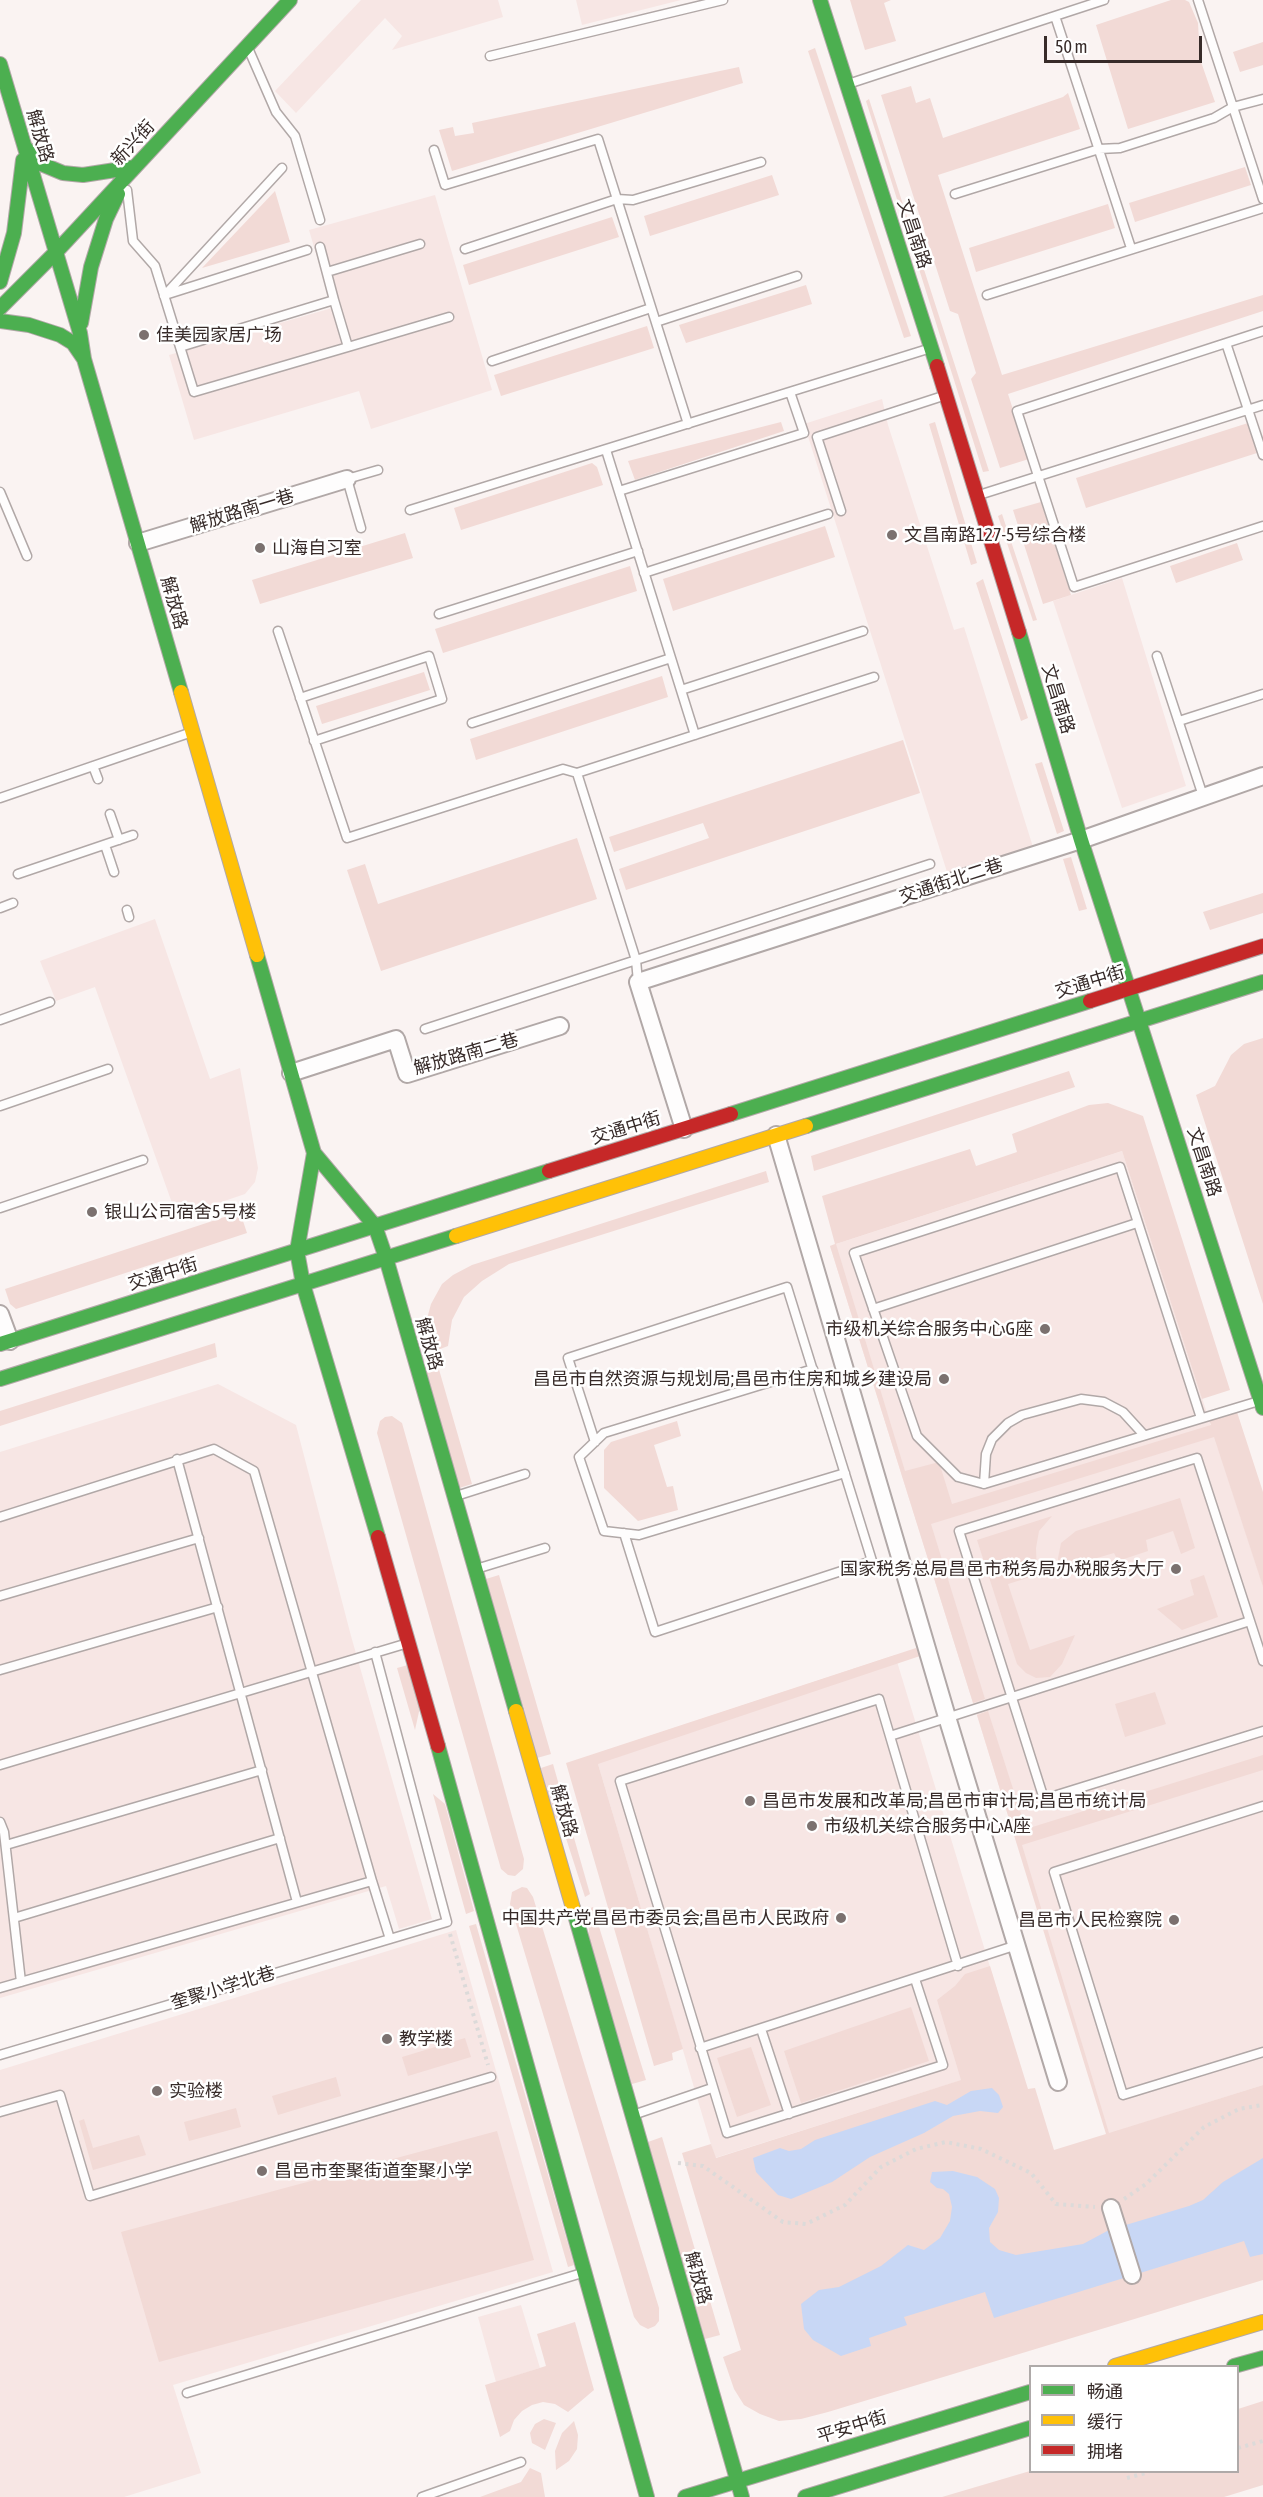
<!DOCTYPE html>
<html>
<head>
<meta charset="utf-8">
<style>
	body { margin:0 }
	#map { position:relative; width:1263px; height:2497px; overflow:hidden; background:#faf3f2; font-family:"Asap Condensed","Noto Sans SC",sans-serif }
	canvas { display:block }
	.legend { position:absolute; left:1029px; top:2365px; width:210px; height:108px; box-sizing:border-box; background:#fff; border:2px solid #afaaa9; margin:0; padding:8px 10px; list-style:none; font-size:18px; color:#372b29 }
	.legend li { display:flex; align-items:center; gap:12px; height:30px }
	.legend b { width:30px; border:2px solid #afaaa9 }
	.scale { position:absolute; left:1044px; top:36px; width:158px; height:27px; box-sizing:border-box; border:3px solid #372b29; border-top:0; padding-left:8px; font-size:18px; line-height:21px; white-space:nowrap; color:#372b29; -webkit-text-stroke:4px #fff; paint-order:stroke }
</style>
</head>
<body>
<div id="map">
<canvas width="1263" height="2497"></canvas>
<ul class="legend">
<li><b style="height:8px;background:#4caf50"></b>畅通</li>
<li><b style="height:8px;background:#ffc107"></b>缓行</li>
<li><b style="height:8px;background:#c62828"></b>拥堵</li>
</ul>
<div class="scale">50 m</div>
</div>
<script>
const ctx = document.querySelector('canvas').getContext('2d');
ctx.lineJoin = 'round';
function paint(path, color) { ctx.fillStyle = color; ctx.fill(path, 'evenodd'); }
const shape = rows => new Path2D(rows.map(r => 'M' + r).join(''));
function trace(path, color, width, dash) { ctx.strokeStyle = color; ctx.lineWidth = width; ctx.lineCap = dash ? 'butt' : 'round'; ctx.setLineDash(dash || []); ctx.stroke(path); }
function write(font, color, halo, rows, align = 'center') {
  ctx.font = font + ' "Asap Condensed","Noto Sans SC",sans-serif'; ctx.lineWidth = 5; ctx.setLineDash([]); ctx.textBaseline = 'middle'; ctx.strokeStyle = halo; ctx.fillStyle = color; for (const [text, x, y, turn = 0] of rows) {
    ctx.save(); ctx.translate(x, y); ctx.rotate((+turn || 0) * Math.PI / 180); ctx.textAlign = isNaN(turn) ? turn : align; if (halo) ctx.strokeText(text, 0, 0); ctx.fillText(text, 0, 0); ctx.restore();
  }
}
const built = shape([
	[361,0,498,0,503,17,392,50,402,36,385,18,296,113,275,91],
	[576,0,681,0,582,25],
	[435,195,492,390,371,429,359,391,194,440,169,355,332,308,309,230],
	[882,399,888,425,954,630,964,627,1033,847,948,875,804,424],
	[1122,578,1186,786,1122,808,1053,601],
	[155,919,210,1079,240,1068,258,1168,255,1182,245,1194,177,1217,95,987,56,1001,40,961],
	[1122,1151,1263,1586,1263,2085,1108,2134,830,1246],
	[218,1384,296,1425,351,1636,432,1919,399,1929,386,1886,0,1998,0,1452],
	[895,1655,1019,2062,715,2158,595,1754],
	[456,1930,553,2272,173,2385,201,2473,124,2497,0,2497,0,2070],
	[521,2305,540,2368,496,2382,478,2317]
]);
const green = shape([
	[850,0,891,0,884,3,896,41,865,50],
	[1171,0,1185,0,1189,2,1198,23,1200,59,1215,102,1128,129,1096,25],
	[1263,42,1263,65,1240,72,1233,52],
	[815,48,911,336,904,338,808,51],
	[739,67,743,83,452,171,439,130,453,127,455,136,474,133,472,123],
	[911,86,916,103,930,98,943,138,1063,97,1068,93,1080,129,938,175,1002,375,1263,295,1263,311,1008,394,1029,459,1000,468,971,379,976,373,958,314,950,311,881,95],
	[869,99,989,471,983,472,866,101],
	[1245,167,1251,185,1135,222,1129,203],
	[772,175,779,195,650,236,644,216],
	[275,191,290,242,202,268],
	[1108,204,1115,228,976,272,969,248],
	[612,217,619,237,469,285,463,265],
	[806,285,812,304,686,343,679,325],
	[647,326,654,348,501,396,494,375],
	[781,422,784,431,635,480,628,461],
	[935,422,977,563,971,565,929,424],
	[1248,423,1257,453,1086,508,1076,478],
	[592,463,597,467,603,485,461,530,454,508],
	[1041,502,1071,595,1043,604,1013,510],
	[1002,514,1037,620,1033,621,998,516],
	[825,526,835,557,673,611,663,579],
	[405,533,413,558,260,604,252,580],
	[1237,543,1243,560,1176,583,1170,566],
	[630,566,637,591,443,653,435,629],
	[983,579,1028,718,1021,721,976,583],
	[424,672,430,690,322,724,316,706],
	[662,676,668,697,476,760,470,739],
	[903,740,920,793,626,890,619,869,709,838,703,823,614,852,609,837],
	[1042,762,1064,831,1057,834,1035,764],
	[577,838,597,899,381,971,347,870,365,864,378,904],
	[1071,857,1087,909,1079,911,1063,859],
	[1263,893,1263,913,1210,930,1203,912],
	[1263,1038,1263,1304,1196,1095,1215,1086,1231,1055,1244,1044],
	[1069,1071,1075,1087,814,1171,811,1156],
	[1108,1103,1143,1116,1230,1390,1202,1399,1122,1151,836,1244,905,1471,939,1462,952,1504,1211,1425,1209,1420,1237,1412,1263,1492,1263,1587,1214,1437,931,1524,985,1699,973,1703,830,1246,835,1244,822,1196,970,1149,976,1166,1017,1152,1012,1134,1089,1105],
	[766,1171,769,1182,509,1264,482,1281,464,1297,452,1320,448,1346,422,1356,425,1326,431,1304,442,1284,453,1275,472,1265],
	[240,1212,247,1233,16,1309,10,1304,5,1289],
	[215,1343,217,1357,0,1426,0,1411],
	[438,1366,472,1484,459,1488,426,1370],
	[392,1416,402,1423,524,1859,523,1869,515,1876,508,1875,501,1869,377,1433,380,1421,385,1417],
	[677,1421,681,1436,654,1445,667,1487,673,1486,678,1510,638,1521,604,1488,604,1450,611,1442],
	[1180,1498,1195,1548,1181,1554,1173,1531,1146,1540,1148,1551,1118,1561,1114,1553,1080,1563,1082,1572,1058,1579,1058,1558,1061,1543,1076,1531],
	[1052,1516,1039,1531,1036,1548,1037,1575,1008,1584,1030,1650,1075,1635,1062,1664,1050,1677,1036,1678,1026,1673,1017,1664,977,1540],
	[499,1575,551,1754,537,1758,486,1579],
	[1204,1575,1218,1617,1182,1630,1157,1609,1194,1595,1190,1580],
	[916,1648,920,1656,598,1764,683,2049,672,2053,673,2060,654,2066,566,1763],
	[408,1665,420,1707,415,1730,397,1668],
	[1155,1692,1166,1724,1125,1737,1115,1704],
	[988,1711,1026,1829,1263,1755,1263,1770,1022,1845,1109,2133,1263,2085,1263,2280,828,2412,801,2419,779,2421,760,2414,744,2405,734,2389,723,2357,741,2350,682,2153,711,2144,716,2158,961,2080,937,2000,955,1986,965,1974,990,1966,1028,2089,1035,2088,1054,2150,1106,2134,977,1715],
	[553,1764,590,1894,585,1897,563,1829,551,1810,541,1768],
	[433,1794,445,1804,474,1911,466,1914],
	[522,1887,527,1888,533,1897,659,2308,659,2321,655,2326,648,2329,640,2325,634,2317,510,1904,512,1892],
	[593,1907,646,2080,632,2084,589,1940,588,1909],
	[476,1924,574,2265,568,2267,469,1926],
	[911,2007,929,2061,801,2103,784,2051],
	[465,2038,471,2057,408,2076,402,2057],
	[751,2047,771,2105,737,2117,717,2058],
	[336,2077,341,2096,278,2115,272,2096],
	[236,2108,241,2127,189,2141,184,2122],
	[84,2119,93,2148,139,2135,146,2155,93,2170,79,2121],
	[497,2131,534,2260,159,2362,121,2232],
	[662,2137,720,2335,705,2339,648,2142],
	[575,2322,594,2390,568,2412,555,2404,543,2402,532,2405,522,2411,514,2420,510,2431,500,2437,485,2385,546,2366,537,2334],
	[1263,2401,1263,2485,1224,2497,942,2497,1030,2471,1238,2472,1238,2409],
	[544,2419,556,2423,545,2450,532,2443,530,2433,535,2424],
	[574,2421,578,2435,577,2449,569,2461,556,2470,555,2451,562,2433],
	[530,2468,541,2473,545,2497,480,2497,521,2482]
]);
const water = shape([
	[992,2088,999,2095,1003,2107,998,2113,980,2111,953,2116,924,2133,870,2157,832,2182,791,2199,778,2195,756,2172,753,2158,780,2148,789,2151,801,2149,815,2140,935,2101,947,2105,971,2091],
	[1263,2158,1263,2254,1250,2257,1244,2241,994,2318,985,2292,904,2317,907,2325,869,2338,871,2346,841,2356,813,2340,804,2329,801,2304,819,2290,839,2287,881,2266,908,2245,924,2250,940,2238,950,2221,952,2207,949,2194,943,2189,937,2188,930,2182,932,2172,953,2171,977,2177,995,2189,999,2198,998,2212,989,2228,990,2242,999,2250,1016,2255,1083,2244,1109,2230,1189,2206,1203,2200,1223,2182]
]);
const path = shape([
	[450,1934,488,2065],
	[678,2163,703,2166,783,2222,806,2224,845,2205,881,2167,916,2149,946,2142,981,2149,1031,2173,1056,2204,1095,2207],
	[1124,2199,1146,2184,1204,2127,1239,2109,1263,2105],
	[1238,2448,1263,2441],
	[1127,2478,1149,2472]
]);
const lane = shape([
	[1104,0,1055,16,1131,248],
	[1198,0,1263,199],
	[248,48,276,112,295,136,320,220],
	[490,56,723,0],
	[848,84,1055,16],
	[434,150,445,185,598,139,688,424],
	[127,190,133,241,155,266,194,392,348,347],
	[955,194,1099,149,1120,148,1214,118,1233,107,1263,99],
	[320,247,334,300],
	[465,249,617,199,633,200,761,162],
	[327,272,420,244],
	[165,295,307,250],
	[987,295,1263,208],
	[164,296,282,168],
	[656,322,797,276],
	[1263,331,1017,411,1074,587,1263,526],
	[1226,343,1263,455],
	[180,347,334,300,348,347,449,317],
	[492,361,651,308],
	[606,450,695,735],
	[619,491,804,433,790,392],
	[0,492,27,556],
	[979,495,1263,405],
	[410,510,931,348],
	[841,511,817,437,946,395],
	[361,528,347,479,378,470],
	[644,573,828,514],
	[439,614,638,551],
	[278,631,347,838,563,769,577,773,874,677],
	[1157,656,1203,796],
	[681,690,863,631],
	[300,698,429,656,442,699,314,741],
	[1179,721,1263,694],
	[472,723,671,658],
	[93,766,98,779],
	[577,773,636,960,638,982],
	[0,798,192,732],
	[110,814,119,840],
	[105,845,114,872],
	[18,874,133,835],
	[0,908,13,903],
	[127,910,129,917],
	[0,1020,50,1002],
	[425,1029,930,864],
	[0,1106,108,1069],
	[0,1208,143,1160],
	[873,1309,1137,1223],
	[813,1369,604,1433,579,1457,604,1531,639,1535,845,1473],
	[1201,1418,1120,1167,854,1253,917,1436,958,1477,984,1484,1259,1401],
	[595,1442,568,1358,787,1287,872,1561,655,1632,624,1533],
	[177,1459,297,1902],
	[984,1484,986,1454,992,1439,1008,1423,1022,1415,1081,1399,1104,1402,1123,1412,1144,1435],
	[456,1496,525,1474],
	[0,1517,214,1449,254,1471,372,1881,0,1988],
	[476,1569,545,1548],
	[0,1596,199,1538],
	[1263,1661,1197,1458,959,1531,1044,1799,1263,1731],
	[0,1670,218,1607],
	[890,1736,1250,1621],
	[0,1765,408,1643],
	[1263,1806,1054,1872,1123,2095,1263,2052],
	[0,1822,4,1832,21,1982],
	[6,1845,262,1770],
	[372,1881,390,1939],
	[14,1918,280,1838],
	[915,1979,943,2065,727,2133,620,1781,879,1699,958,1966],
	[761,2029,789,2114],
	[700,2048,1017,1945],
	[0,2055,447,1922,375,1652],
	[0,2112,60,2095,90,2196,491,2077],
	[633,2115,712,2088],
	[187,2393,582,2273],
	[422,2497,521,2462]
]);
const street = shape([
	[138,543,347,479],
	[291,1073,396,1039,407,1074,560,1026],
	[684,1129,638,982,1081,840,1263,776],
	[776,1135,947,1717,1058,2082],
	[0,1314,10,1341],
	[1111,2208,1132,2275]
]);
const fast = shape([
	[820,0,937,366],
	[0,64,80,333,84,359,181,692],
	[26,148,39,163,63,173,83,175,135,167],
	[0,282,14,233,23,160],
	[0,308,56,252,290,0],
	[0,321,29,325,60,335,73,343,84,359],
	[81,323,91,267,106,219,118,194],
	[1019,632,1081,840,1263,1408],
	[257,955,314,1153,375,1226,386,1258,516,1711],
	[731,1114,1090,1001],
	[806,1126,1263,982],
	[314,1153,297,1251,303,1284,378,1537],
	[0,1344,549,1171],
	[0,1379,456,1236],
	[438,1746,647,2497],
	[573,1908,742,2497],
	[1234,2366,1263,2358],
	[685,2497,1030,2392],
	[805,2497,1030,2428]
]);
const slow = shape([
	[181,692,257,955],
	[456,1236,806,1126],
	[516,1711,573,1908],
	[1115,2366,1263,2322]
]);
const jam = shape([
	[937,366,1019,632],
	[1090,1001,1263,946],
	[549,1171,731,1114],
	[378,1537,438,1746]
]);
const markers = [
	[144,335,6,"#7b716f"],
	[892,535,6,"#7b716f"],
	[260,548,6,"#7b716f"],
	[92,1212,6,"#7b716f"],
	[1045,1329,6,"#7b716f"],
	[944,1379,6,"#7b716f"],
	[1176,1569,6,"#7b716f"],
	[750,1801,6,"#7b716f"],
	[812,1826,6,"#7b716f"],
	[841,1918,6,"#7b716f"],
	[1174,1920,6,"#7b716f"],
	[387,2039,6,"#7b716f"],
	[157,2091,6,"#7b716f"],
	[262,2171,6,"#7b716f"]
];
const streetNames = [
	["解放路",40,136,74],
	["新兴街",133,143,-47],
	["文昌南路",914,234,72],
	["解放路南一巷",242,511,-17],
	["解放路",174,603,74],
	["文昌南路",1058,699,73],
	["交通街北二巷",951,881,-18],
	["交通中街",1090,982,-17],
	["解放路南二巷",466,1054,-16],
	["交通中街",626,1128,-17],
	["文昌南路",1204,1162,72],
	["交通中街",163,1274,-17],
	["解放路",429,1344,74],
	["解放路",564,1811,74],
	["奎聚小学北巷",223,1988,-17],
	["解放路",698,2278,74],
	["平安中街",852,2427,-17]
];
const poiNames = [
	["佳美园家居广场",156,335],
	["文昌南路127-5号综合楼",904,535],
	["山海自习室",272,548],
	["银山公司宿舍5号楼",104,1212],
	["市级机关综合服务中心G座",1033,1329,"right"],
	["昌邑市自然资源与规划局;昌邑市住房和城乡建设局",932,1379,"right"],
	["国家税务总局昌邑市税务局办税服务大厅",1164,1569,"right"],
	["昌邑市发展和改革局;昌邑市审计局;昌邑市统计局",762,1801],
	["市级机关综合服务中心A座",824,1826],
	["中国共产党昌邑市委员会;昌邑市人民政府",829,1918,"right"],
	["昌邑市人民检察院",1162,1920,"right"],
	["教学楼",399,2039],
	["实验楼",169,2091],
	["昌邑市奎聚街道奎聚小学",274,2171]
];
paint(built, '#f7e6e4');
paint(green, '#f2dad6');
paint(water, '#c8d7f5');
trace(lane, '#b1a8a7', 11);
trace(street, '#b1a8a7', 20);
trace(fast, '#b1a8a7', 16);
trace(slow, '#b1a8a7', 16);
trace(jam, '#b1a8a7', 16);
trace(path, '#dcdad9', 4, [3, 4.5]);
trace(lane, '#fefdfd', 8);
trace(street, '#fefdfd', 16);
trace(fast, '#4caf50', 14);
trace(slow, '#ffc107', 14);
trace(jam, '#c62828', 14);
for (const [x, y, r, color] of markers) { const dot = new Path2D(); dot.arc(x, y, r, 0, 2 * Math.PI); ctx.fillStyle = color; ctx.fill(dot); trace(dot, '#fff', 2); }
write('18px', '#372b29', '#fff', streetNames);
write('18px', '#372b29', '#fff', poiNames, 'left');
</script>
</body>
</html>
